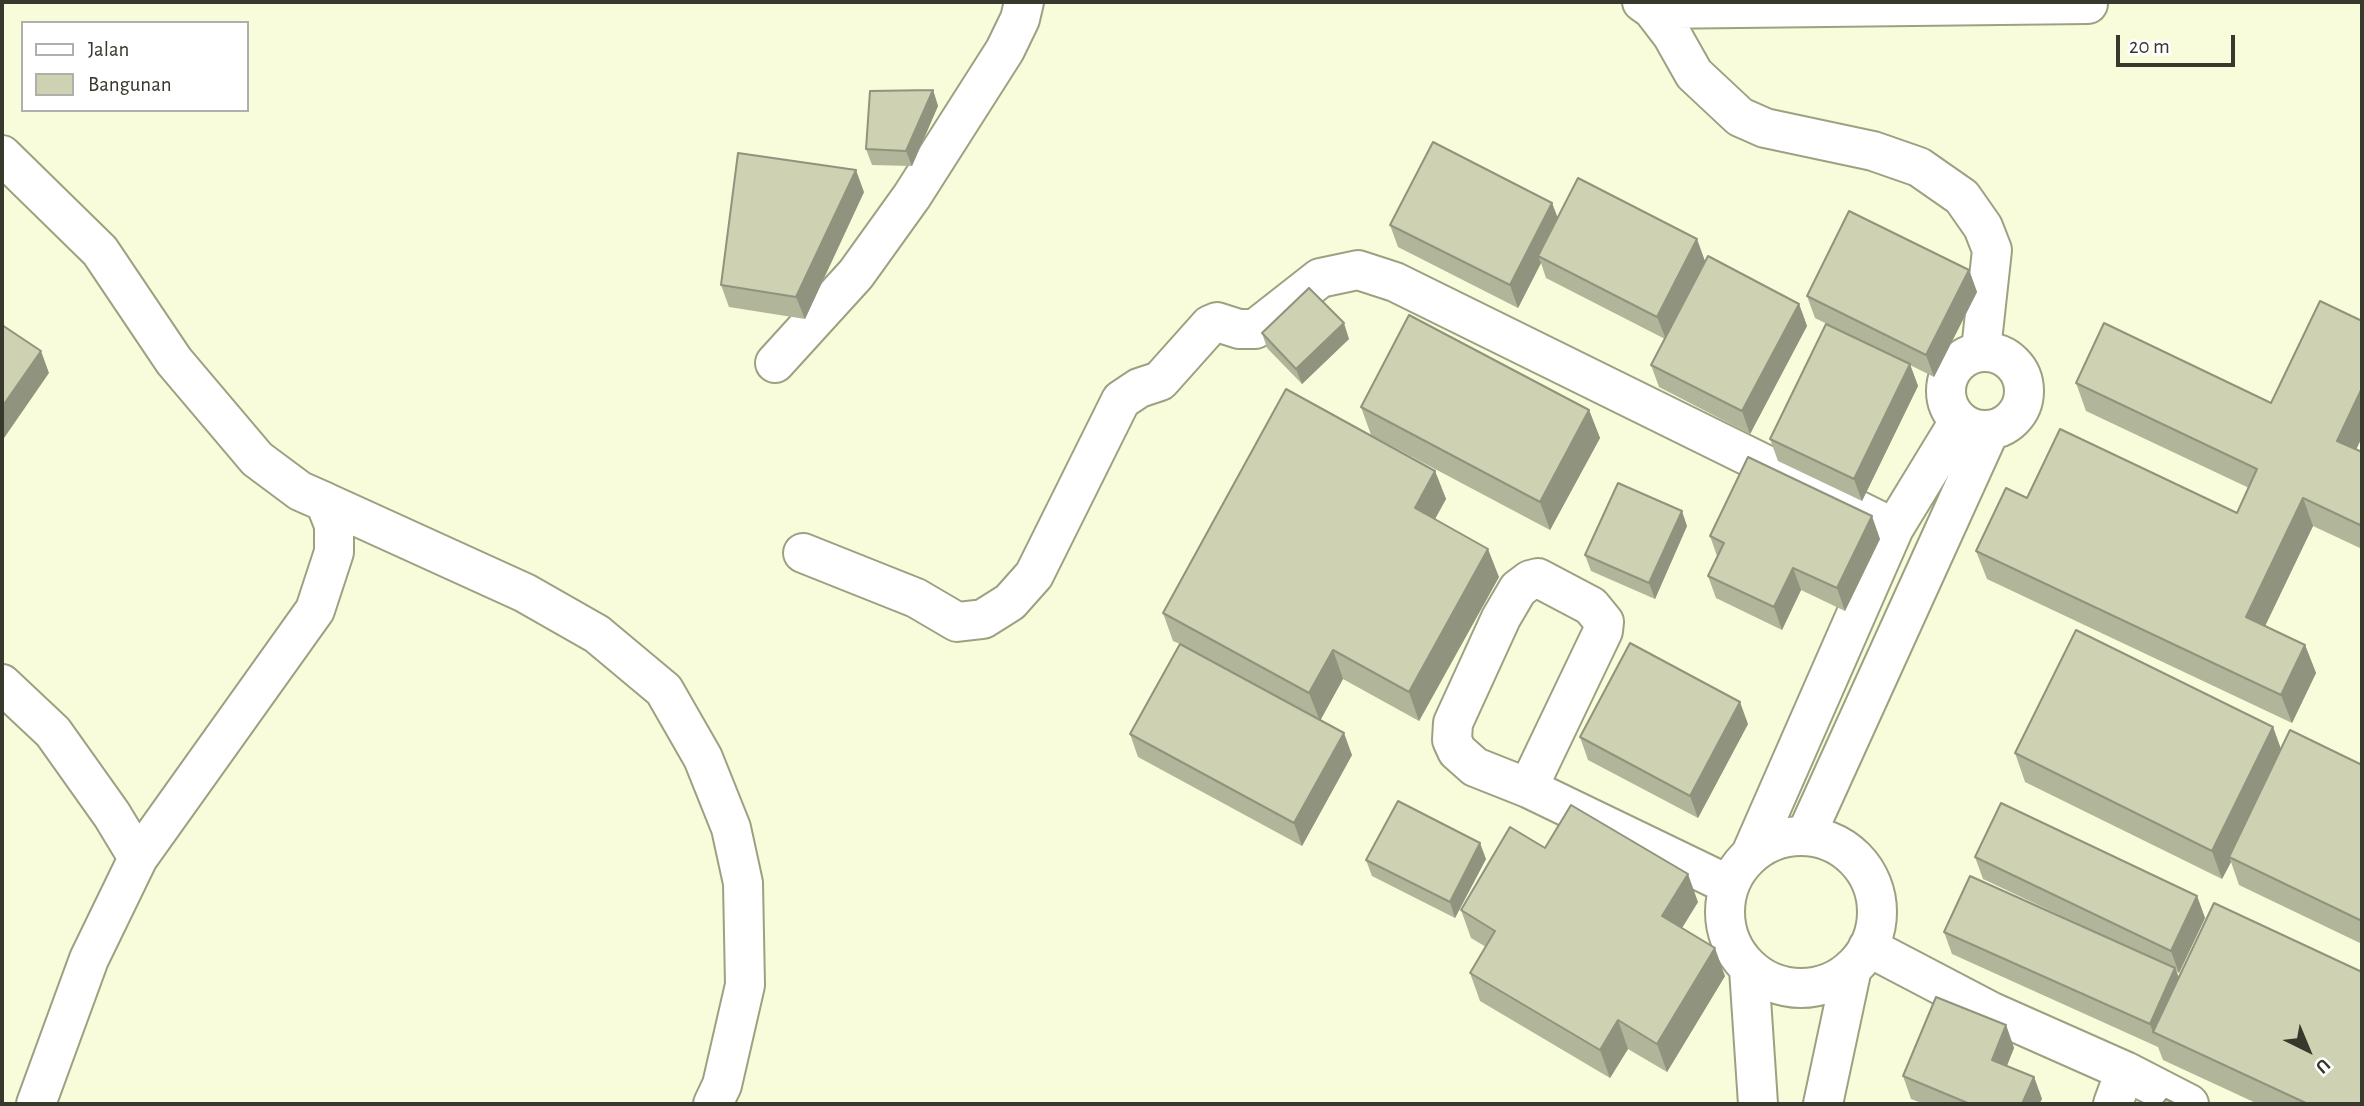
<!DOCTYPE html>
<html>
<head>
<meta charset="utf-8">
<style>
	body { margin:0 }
	#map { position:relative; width:2364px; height:1106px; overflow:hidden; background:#f8fcda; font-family:"Alegreya Sans",sans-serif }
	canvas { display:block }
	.frame { position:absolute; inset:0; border:4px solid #37392c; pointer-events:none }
	.legend { position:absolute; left:21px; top:21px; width:228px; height:91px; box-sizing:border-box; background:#fff; border:2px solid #afb0ab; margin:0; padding:9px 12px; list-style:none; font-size:21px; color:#37392c }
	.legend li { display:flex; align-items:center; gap:14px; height:35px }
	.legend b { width:35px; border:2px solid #afb0ab }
	.north { position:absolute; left:2273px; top:1015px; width:70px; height:70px; -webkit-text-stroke:5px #fff; paint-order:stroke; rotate:137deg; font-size:19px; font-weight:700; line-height:28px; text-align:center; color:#37392c }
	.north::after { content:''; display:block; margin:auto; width:24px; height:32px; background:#37392c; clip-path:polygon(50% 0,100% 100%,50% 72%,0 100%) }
	.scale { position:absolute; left:2116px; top:35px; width:119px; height:32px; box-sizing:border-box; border:4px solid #37392c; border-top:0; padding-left:9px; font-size:21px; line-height:24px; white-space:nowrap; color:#37392c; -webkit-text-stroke:5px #fff; paint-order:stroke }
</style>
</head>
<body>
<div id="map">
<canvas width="2364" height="1106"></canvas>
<div class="frame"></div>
<ul class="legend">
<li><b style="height:9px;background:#fff"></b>Jalan</li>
<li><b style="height:19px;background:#ced2b2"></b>Bangunan</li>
</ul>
<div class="north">U</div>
<div class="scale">20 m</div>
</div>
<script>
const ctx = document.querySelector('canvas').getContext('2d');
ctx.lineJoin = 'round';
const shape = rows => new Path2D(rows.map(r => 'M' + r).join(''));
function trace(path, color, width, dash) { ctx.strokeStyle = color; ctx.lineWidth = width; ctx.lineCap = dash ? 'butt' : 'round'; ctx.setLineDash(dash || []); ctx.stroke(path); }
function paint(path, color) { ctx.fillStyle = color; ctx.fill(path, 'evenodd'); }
const minor = shape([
	[1642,2,1652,9,1672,35,1694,74,1740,117,1765,128,1873,151,1919,167,1962,197,1983,227,1992,250,1981,350],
	[1652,9,2088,4],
	[2,155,100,251,174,361,257,459,300,491,325,502,334,525,334,552,315,610,138,858,89,959,36,1104],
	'1946 391a39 39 0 1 1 78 0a39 39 0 1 1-78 0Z',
	[775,363,856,274,912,196,1005,50,1020,19,1024,2],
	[325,502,525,593,597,634,664,690,703,758,731,828,743,883,745,985,722,1085,713,1104],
	[803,553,916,598,957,622,983,619,1010,602,1034,575,1121,400,1139,388,1160,381,1210,325,1217,322,1239,329,1255,329,1320,278,1358,270,1395,282,1894,528],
	[2,684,53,732,112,815,138,858],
	[1528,788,1603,631,1604,622,1591,606,1538,578,1530,580,1518,589,1501,618,1453,723,1452,740,1457,751,1475,767,1528,788,1729,885],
	[1806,835,1989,432],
	'1725 912a76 76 0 1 1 152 0a76 76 0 1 1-152 0Z',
	[1751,854,1894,528,1958,423],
	[1868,947,1992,1012,2125,1071,2189,1104],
	[1749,969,1758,1104],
	[1823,1104,1852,968],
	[2113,1104,2125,1071]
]);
const wall = shape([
	[933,90,938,106,912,166,872,165,866,149],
	[864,192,805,319,729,307,721,285],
	[1552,203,1558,218,1705,261,1799,304,1807,326,1750,434,1659,387,1651,365,1665,339,1546,278,1541,263,1518,308,1398,247,1390,225],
	[1969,270,1977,292,1934,377,1910,365,1918,386,1862,501,1778,461,1770,439,1857,339,1815,318,1807,296],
	[2362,321,2362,437,2356,450,2362,452,2362,549,2313,526,2265,626,2305,645,2316,673,2292,723,1987,579,1976,551,2027,498,2237,513,2249,488,2086,411,2076,383,2271,403],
	[1262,333,1349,339,1302,384,1267,348],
	[1361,407,1589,410,1600,438,1550,530,1371,435],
	[1435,471,1446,499,1435,519,1499,577,1419,721,1343,679,1320,720,1352,755,1302,846,1138,757,1130,734,1180,644,1173,641,1163,613],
	[1687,526,1655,599,1591,571,1585,555],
	[1710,536,1880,539,1845,611,1801,590,1782,630,1716,598,1708,576,1717,556],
	[1748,724,1698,818,1588,760,1580,737],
	[2273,727,2281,749,2362,765,2362,944,2239,885,2231,862,2222,879,2025,782,2015,753],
	[1545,848,1698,902,1682,928,1725,976,1667,1072,1628,1049,1610,1078,1480,1001,1470,973,1486,947,1471,938,1461,910],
	[1975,857,2197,896,2205,918,2179,973,2177,972,2179,977,2362,1104,2258,1104,2163,1060,2158,1047,1952,954,1944,932,2074,922,1983,879],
	[1486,859,1455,918,1372,876,1366,860],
	[2006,1025,2014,1048,2007,1066,2034,1077,2042,1099,2039,1104,1924,1104,1911,1099,1903,1076]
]);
const shadedWall = shape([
	[933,90,938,106,912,166,906,151],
	[856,170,864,192,805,319,796,297],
	[1552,203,1560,225,1538,256,1541,263,1518,308,1510,285],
	[1697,239,1705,261,1666,339,1657,317],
	[1969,270,1977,292,1934,377,1926,355],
	[1799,304,1807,326,1750,434,1742,411],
	[1344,323,1349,339,1302,384,1296,369],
	[41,351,49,373,2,441,2,407],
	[1910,364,1918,386,1862,501,1854,479],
	[2362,388,2362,437,2347,469,2337,441],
	[1589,410,1600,438,1550,530,1540,502],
	[1435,471,1446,499,1425,537,1415,508],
	[2303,498,2313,526,2256,645,2246,617],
	[1682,511,1687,526,1655,599,1649,583],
	[1872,516,1880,539,1845,611,1837,588],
	[1488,549,1499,577,1419,721,1409,692],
	[1793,568,1801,590,1782,630,1774,607],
	[2305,645,2316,673,2292,723,2281,695],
	[1333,650,1343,679,1320,721,1309,693],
	[1740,702,1748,724,1698,818,1690,796],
	[2273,727,2283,755,2229,857,2231,862,2222,879,2212,851],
	[1344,733,1352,755,1302,846,1294,823],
	[1480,843,1486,859,1455,918,1450,902],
	[1688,874,1698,902,1672,944,1662,916],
	[2197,896,2205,918,2179,973,2171,951],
	[1715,948,1725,976,1667,1072,1657,1044],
	[2175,968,2183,990,2153,1032,2150,1024],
	[1618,1020,1628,1049,1610,1078,1600,1050],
	[2006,1025,2014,1048,2000,1082,1992,1060],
	[2034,1077,2042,1099,2039,1104,2022,1104]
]);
const building = shape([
	[933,90,906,151,866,149,870,91,933,90],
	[1433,142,1552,203,1510,285,1390,225,1433,142],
	[738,153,856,170,796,297,721,285,738,153],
	[1578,178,1697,239,1657,317,1538,256,1578,178],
	[1849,211,1969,270,1926,355,1807,296,1849,211],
	[1708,256,1799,304,1742,411,1651,365,1708,256],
	[1309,288,1344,323,1296,369,1262,333,1309,288],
	[2320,301,2362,321,2362,388,2337,441,2362,452,2362,520,2360,525,2303,498,2246,617,2305,645,2281,695,1976,551,2006,488,2027,498,2060,429,2237,513,2257,469,2076,383,2104,323,2271,403,2320,301],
	[1409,315,1589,410,1540,502,1361,407,1409,315],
	[1826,324,1910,364,1854,479,1770,439,1826,324],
	[2,325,41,351,2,407,2,325],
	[1286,389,1435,471,1415,508,1488,549,1409,692,1333,650,1309,693,1163,613,1286,389],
	[1748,457,1872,516,1837,588,1793,568,1774,607,1708,576,1724,543,1710,536,1748,457],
	[1618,483,1682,511,1649,583,1585,555,1618,483],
	[2076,630,2273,727,2212,851,2015,753,2076,630],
	[1630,643,1740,702,1690,796,1580,737,1630,643],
	[1180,644,1344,733,1294,823,1130,734,1180,644],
	[2290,730,2362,765,2362,921,2229,857,2290,730],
	[1398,801,1480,843,1450,902,1366,860,1398,801],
	[2001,803,2197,896,2171,951,1975,857,2001,803],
	[1571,805,1688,874,1662,916,1715,948,1657,1044,1618,1020,1600,1050,1470,973,1495,931,1461,910,1510,827,1545,848,1571,805],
	[1970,876,2175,968,2150,1024,1944,932,1970,876],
	[2214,903,2362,972,2362,1104,2308,1104,2153,1032,2214,903],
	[1936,997,2006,1025,1992,1060,2034,1077,2022,1104,1970,1104,1903,1076,1936,997],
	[2166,1099,2176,1104,2162,1104,2166,1099]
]);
trace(minor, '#9da182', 42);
trace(minor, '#fff', 38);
paint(wall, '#b1b599');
paint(shadedWall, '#90937d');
paint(building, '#ced2b2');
trace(building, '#90937d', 2);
</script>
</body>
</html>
